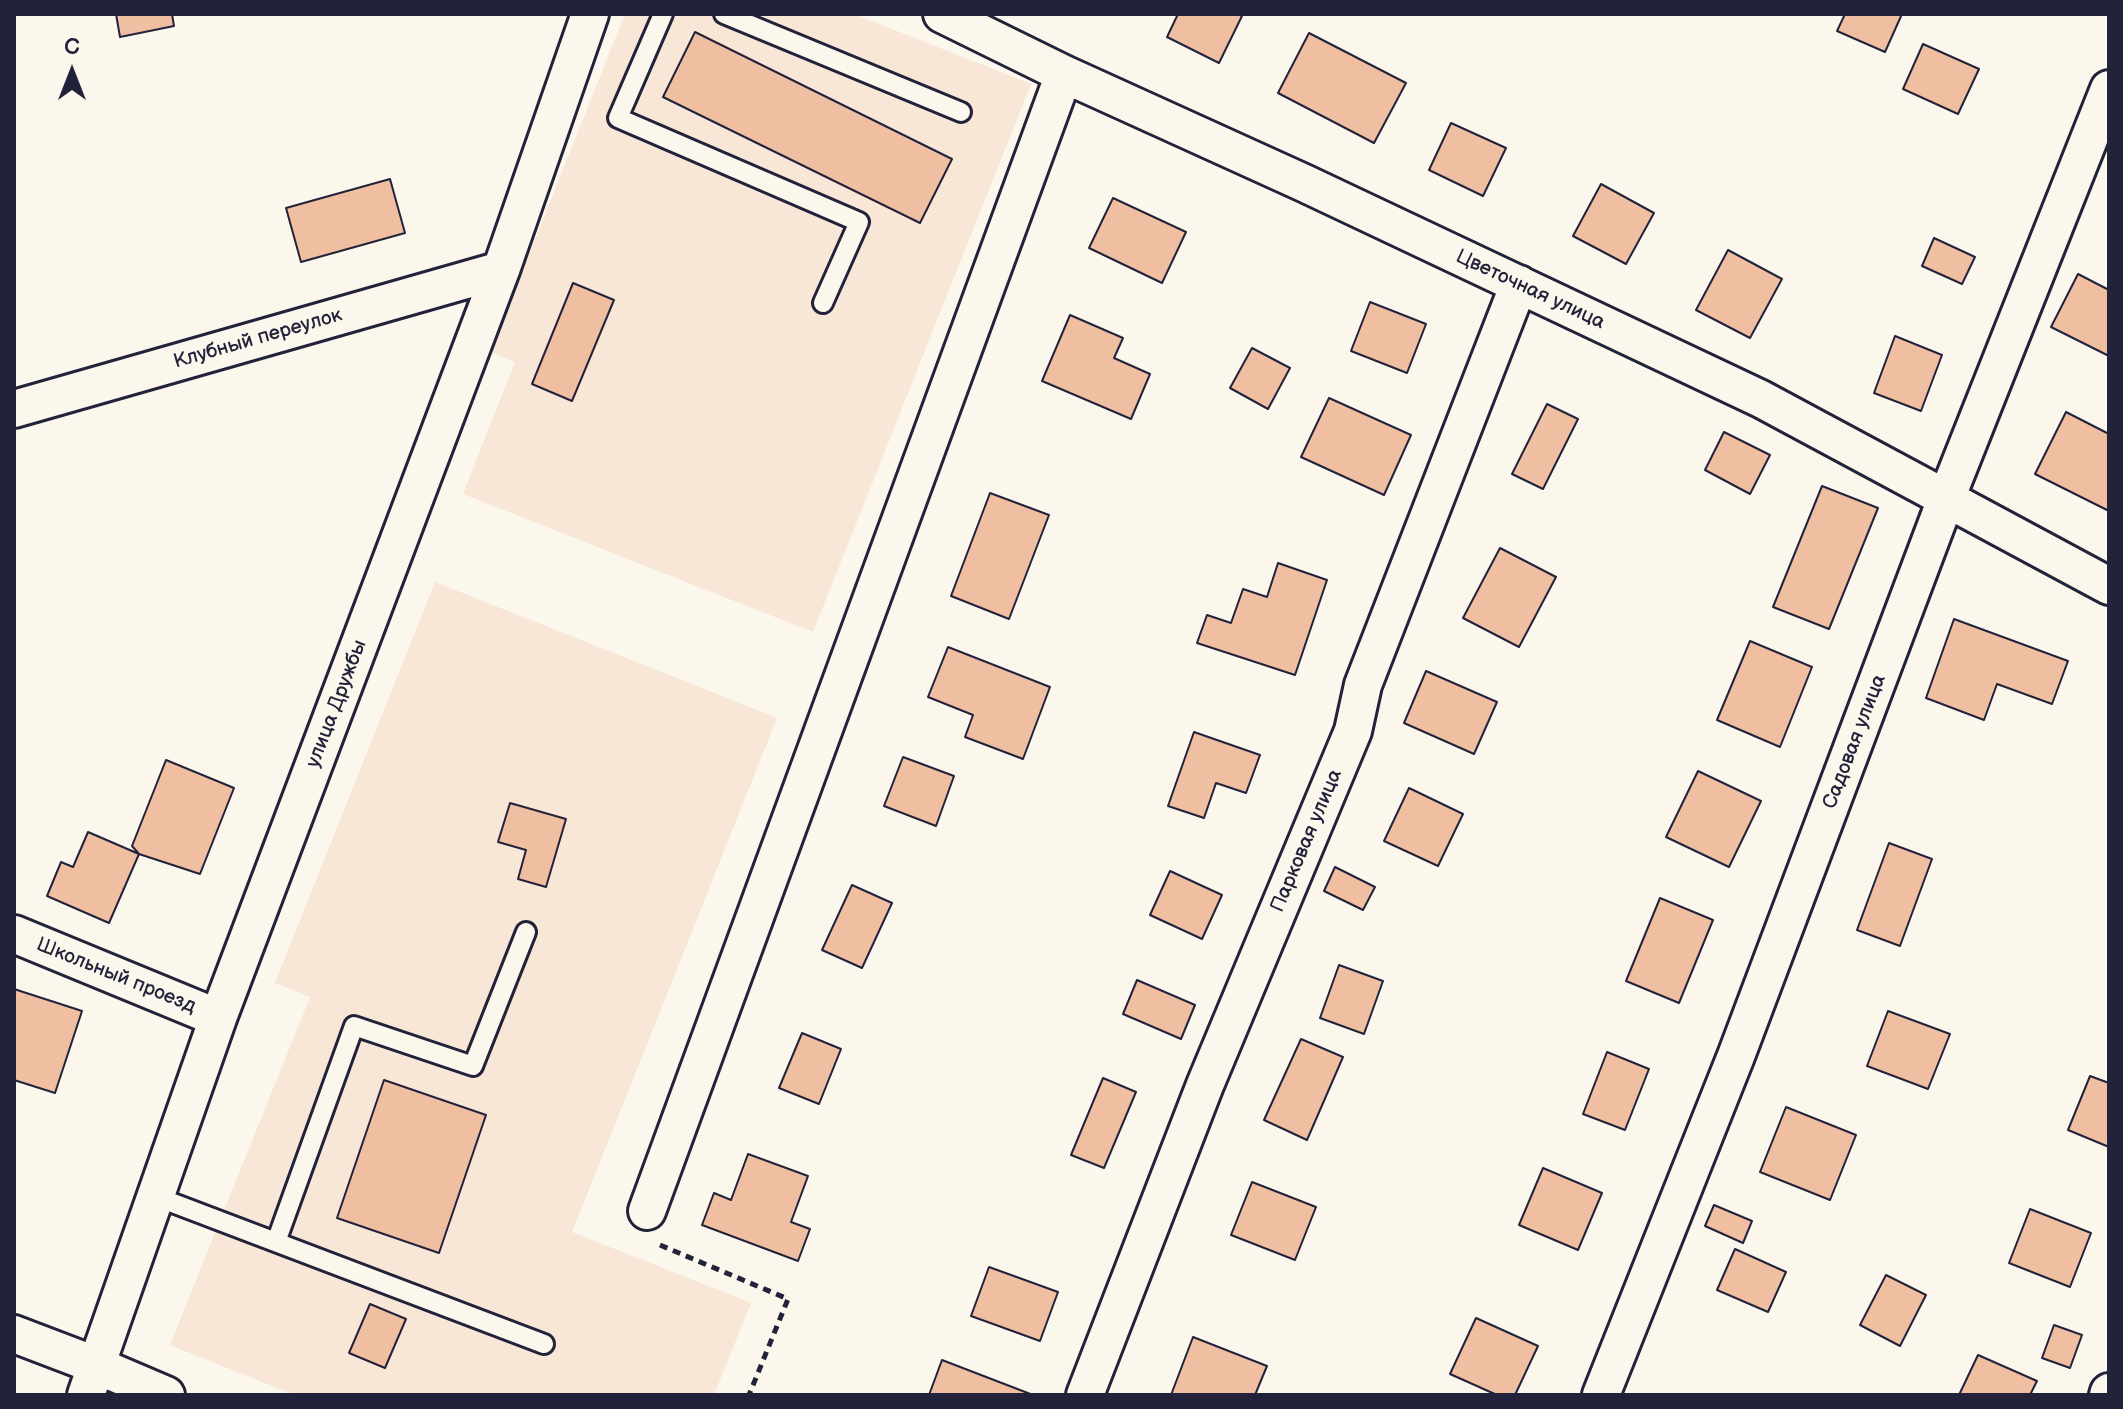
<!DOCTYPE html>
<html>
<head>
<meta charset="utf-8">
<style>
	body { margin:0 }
	#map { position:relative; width:2123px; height:1409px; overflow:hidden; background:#fbf7ec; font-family:"Balsamiq Sans",sans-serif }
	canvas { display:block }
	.frame { position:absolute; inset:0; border:16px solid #22223b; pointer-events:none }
	.north { position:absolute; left:32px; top:32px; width:80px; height:80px; -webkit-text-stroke:6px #fbf7ec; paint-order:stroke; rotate:0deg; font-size:22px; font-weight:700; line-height:32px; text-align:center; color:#22223b }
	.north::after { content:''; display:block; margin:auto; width:28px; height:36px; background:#22223b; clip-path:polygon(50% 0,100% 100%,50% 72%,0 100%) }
</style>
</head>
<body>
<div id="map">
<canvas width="2123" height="1409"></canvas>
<div class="frame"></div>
<div class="north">С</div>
</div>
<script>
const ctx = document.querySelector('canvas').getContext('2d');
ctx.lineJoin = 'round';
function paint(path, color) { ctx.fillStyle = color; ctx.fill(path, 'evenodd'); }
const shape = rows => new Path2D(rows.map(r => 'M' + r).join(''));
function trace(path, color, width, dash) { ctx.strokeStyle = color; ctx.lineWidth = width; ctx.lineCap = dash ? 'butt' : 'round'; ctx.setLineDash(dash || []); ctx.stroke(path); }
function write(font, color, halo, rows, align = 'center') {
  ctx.font = font + ' "Balsamiq Sans",sans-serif'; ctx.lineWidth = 8; ctx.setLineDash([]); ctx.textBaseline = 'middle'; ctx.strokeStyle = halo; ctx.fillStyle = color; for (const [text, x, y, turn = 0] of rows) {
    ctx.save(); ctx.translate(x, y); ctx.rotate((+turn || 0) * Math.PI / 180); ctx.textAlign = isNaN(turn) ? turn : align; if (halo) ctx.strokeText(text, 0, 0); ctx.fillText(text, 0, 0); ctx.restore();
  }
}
const built = shape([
	[625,14,854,14,1031,84,813,632,463,494,515,362,490,352],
	[435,582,777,718,572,1232,751,1303,714,1395,295,1395,170,1345,310,997,275,983]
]);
const building = shape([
	[116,14,172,14,174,26,120,37,116,14],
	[1178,14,1238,14,1242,16,1219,63,1167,37,1178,14],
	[1845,14,1902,14,1885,52,1837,31,1845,14],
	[695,32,952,159,920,223,663,97,695,32],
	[1309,33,1406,83,1374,143,1278,93,1309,33],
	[1923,44,1979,69,1958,114,1903,89,1923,44],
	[1451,123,1506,148,1483,196,1429,170,1451,123],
	[390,179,405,233,301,262,286,208,390,179],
	[1601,184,1654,213,1626,264,1573,236,1601,184],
	[1113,198,1186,232,1162,283,1089,248,1113,198],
	[1934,238,1975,257,1962,284,1922,266,1934,238],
	[1728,250,1782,279,1750,338,1696,310,1728,250],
	[2078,274,2109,290,2109,356,2051,327,2078,274],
	[573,283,614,300,572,401,532,384,573,283],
	[1370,302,1426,324,1407,373,1351,351,1370,302],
	[1070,315,1123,338,1114,358,1150,374,1131,419,1042,381,1070,315],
	[1895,336,1942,355,1921,411,1874,393,1895,336],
	[1252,348,1290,368,1268,409,1230,388,1252,348],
	[1329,398,1411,435,1384,495,1301,457,1329,398],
	[1547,404,1578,419,1543,489,1512,474,1547,404],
	[2066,412,2109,434,2109,505,2107,510,2035,474,2066,412],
	[1724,432,1770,455,1750,494,1705,470,1724,432],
	[1822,486,1878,508,1829,629,1773,607,1822,486],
	[990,493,1049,515,1009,619,951,596,990,493],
	[1500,548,1556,577,1519,647,1463,618,1500,548],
	[1278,563,1327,580,1295,675,1197,643,1207,615,1231,623,1243,589,1267,597,1278,563],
	[1954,619,2068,661,2052,704,1997,684,1984,720,1926,698,1954,619],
	[1750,641,1812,667,1780,747,1717,720,1750,641],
	[948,647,1050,687,1023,759,965,737,973,715,928,697,948,647],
	[1426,671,1497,702,1474,754,1404,723,1426,671],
	[1194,732,1260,755,1246,793,1216,783,1204,818,1168,806,1194,732],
	[903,757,954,776,936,826,884,806,903,757],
	[166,760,234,788,200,874,139,854,132,846,166,760],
	[1698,771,1761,801,1729,867,1666,837,1698,771],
	[1409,788,1463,814,1438,866,1384,841,1409,788],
	[510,803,566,819,546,887,518,879,526,850,498,842,510,803],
	[88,832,139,854,109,923,47,896,61,862,73,867,88,832],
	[1889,843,1932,859,1900,946,1857,930,1889,843],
	[1335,867,1375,887,1363,910,1324,891,1335,867],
	[1170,871,1222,895,1202,939,1150,915,1170,871],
	[852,885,892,903,862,968,822,950,852,885],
	[1660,898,1713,920,1679,1003,1626,981,1660,898],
	[1339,965,1383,981,1364,1034,1320,1018,1339,965],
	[1137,980,1195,1005,1181,1039,1123,1014,1137,980],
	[14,989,82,1011,55,1093,14,1080,14,989],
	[1888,1011,1950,1034,1928,1089,1867,1066,1888,1011],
	[802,1033,841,1049,819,1104,779,1088,802,1033],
	[1301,1039,1343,1057,1307,1140,1264,1120,1301,1039],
	[1607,1052,1649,1069,1625,1130,1583,1114,1607,1052],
	[2090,1076,2109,1083,2109,1147,2068,1130,2090,1076],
	[1103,1078,1136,1092,1104,1168,1071,1155,1103,1078],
	[384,1080,486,1115,439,1253,337,1218,384,1080],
	[1786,1107,1856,1135,1830,1200,1760,1172,1786,1107],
	[748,1154,808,1176,791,1222,810,1229,798,1261,702,1225,714,1193,731,1200,748,1154],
	[1543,1168,1602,1193,1578,1250,1519,1225,1543,1168],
	[1252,1182,1316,1207,1295,1260,1231,1235,1252,1182],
	[1714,1205,1752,1221,1743,1243,1705,1226,1714,1205],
	[2030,1209,2091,1233,2070,1287,2009,1263,2030,1209],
	[1735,1249,1786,1272,1768,1312,1717,1290,1735,1249],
	[989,1267,1058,1292,1040,1341,971,1316,989,1267],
	[1886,1275,1926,1295,1900,1346,1860,1325,1886,1275],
	[370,1304,406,1319,385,1368,349,1353,370,1304],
	[1476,1318,1538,1346,1515,1395,1497,1395,1450,1374,1476,1318],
	[2054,1325,2082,1335,2070,1368,2042,1358,2054,1325],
	[1193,1337,1267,1366,1255,1395,1171,1395,1193,1337],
	[1978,1355,2037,1381,2030,1395,1959,1395,1978,1355],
	[942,1360,1033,1395,929,1395,942,1360]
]);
const path = shape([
	[660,1245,788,1299,749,1395]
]);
const service = shape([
	[663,14,618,118,859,222,823,303],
	[724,14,961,112],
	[157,1197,544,1344],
	[276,1242,354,1026,473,1066,526,932]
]);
const minor = shape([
	[942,14,1064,74,1304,183,1761,399,2109,586],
	[14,409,501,270],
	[14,934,218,1018],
	[647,1211,1064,74],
	[14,1334,98,1366,166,1395],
	[86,1395,218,1018,501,270,590,14],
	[1085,1395,1205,1085,1353,731,1363,685,1519,284],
	[1601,1395,1736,1056,1946,499,2109,89],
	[2108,1395,2109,1392]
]);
const streetNames = [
	["Цветочная улица",1530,290,25],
	["Клубный переулок",258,339,-16],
	["улица Дружбы",337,704,-69],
	["Садовая улица",1855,742,-69],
	["Парковая улица",1307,841,-67],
	["Школьный проезд",116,976,22]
];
paint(built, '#f8e6d6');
paint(building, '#f0bea1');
trace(building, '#22223b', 2);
trace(service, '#22223b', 24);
trace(minor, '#22223b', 42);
trace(path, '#22223b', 5, [8, 6]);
trace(service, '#fbf7ec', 18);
trace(minor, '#fbf7ec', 36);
write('20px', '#22223b', '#fbf7ec', streetNames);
</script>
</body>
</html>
